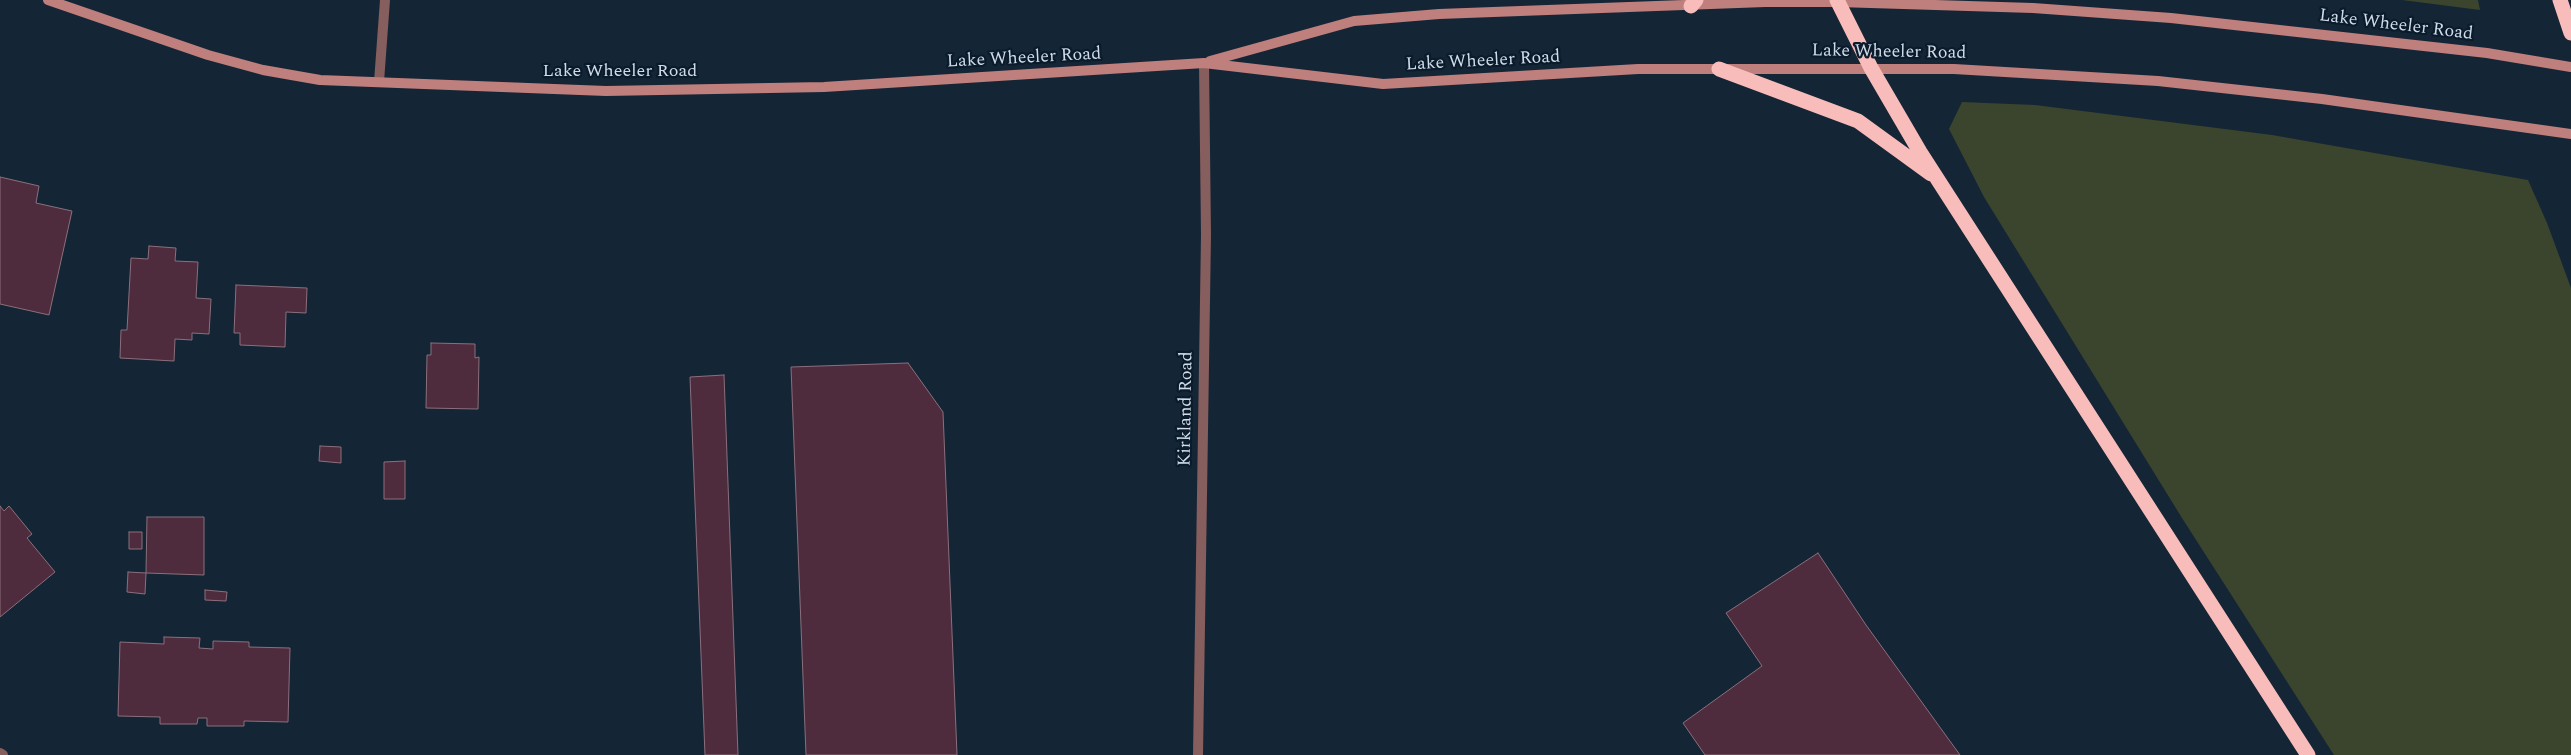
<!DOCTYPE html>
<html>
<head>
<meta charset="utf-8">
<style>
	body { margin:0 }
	canvas { display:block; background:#142536 }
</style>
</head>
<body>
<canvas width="2571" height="755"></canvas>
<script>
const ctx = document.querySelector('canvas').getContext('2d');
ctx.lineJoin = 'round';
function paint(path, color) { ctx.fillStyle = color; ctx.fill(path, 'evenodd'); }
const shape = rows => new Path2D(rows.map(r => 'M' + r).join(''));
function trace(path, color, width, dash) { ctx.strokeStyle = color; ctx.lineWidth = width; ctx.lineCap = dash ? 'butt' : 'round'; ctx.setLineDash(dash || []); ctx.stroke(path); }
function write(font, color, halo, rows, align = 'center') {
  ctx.font = font + ' Spectral,serif'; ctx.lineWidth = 4.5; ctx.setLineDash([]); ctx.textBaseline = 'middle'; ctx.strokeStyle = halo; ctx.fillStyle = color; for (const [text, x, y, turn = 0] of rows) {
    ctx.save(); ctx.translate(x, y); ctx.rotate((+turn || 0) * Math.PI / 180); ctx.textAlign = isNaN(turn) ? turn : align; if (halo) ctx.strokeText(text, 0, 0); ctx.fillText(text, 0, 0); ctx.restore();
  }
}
const green = shape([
	[2402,0,2478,0,2480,10],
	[1962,102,2035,105,2272,135,2528,180,2547,223,2571,288,2571,755,2334,755,2182,518,1984,197,1949,129]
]);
const building = shape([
	[0,177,39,186,36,203,72,211,49,315,0,304,0,177],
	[149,246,176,248,175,261,198,262,196,298,211,299,209,334,192,333,192,340,175,339,174,361,120,358,121,330,127,330,131,258,148,259,149,246],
	[236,285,307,288,306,313,286,312,285,347,240,345,240,333,234,333,236,285],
	[431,343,475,344,475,358,479,357,478,409,426,408,427,355,431,355,431,343],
	[908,363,943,412,957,755,806,755,791,367,908,363],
	[724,375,738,755,705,755,690,377,724,375],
	[320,446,341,447,341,463,319,461,320,446],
	[405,461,405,499,384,499,384,462,405,461],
	[0,506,4,511,9,506,32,534,27,538,55,572,0,617,0,506],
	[147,517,204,517,204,575,146,573,147,517],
	[129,532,142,532,142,549,129,549,129,532],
	[1818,553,1866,625,1960,755,1705,755,1683,723,1762,666,1726,613,1818,553],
	[128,572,146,573,145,594,127,592,128,572],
	[205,590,227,592,226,601,205,600,205,590],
	[164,637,200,638,199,648,213,649,213,641,249,642,249,647,290,648,288,722,244,721,244,726,207,726,207,718,198,718,197,724,160,724,160,717,118,716,120,642,164,644,164,637]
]);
const minor = shape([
	[379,82,385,0],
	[0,753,3,755],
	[1198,755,1206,235,1204,63]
]);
const secondary = shape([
	[48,0,208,55,263,70,320,80,606,91,824,87,1204,63,1383,84,1638,69,1954,69,2158,81,2322,99,2571,134],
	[1210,61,1354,21,1439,14,1765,2,1838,2,2033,8,2171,18,2487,53,2571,67]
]);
const motorway = shape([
	[1837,0,1871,68,1920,152,2308,755],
	[2560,0,2571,33],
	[1691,6,1696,0],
	[1719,69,1858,121,1931,174]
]);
const streetNames = [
	["Lake Wheeler Road",2396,26,7],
	["Lake Wheeler Road",1889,53,1],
	["Lake Wheeler Road",1024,59,-3],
	["Lake Wheeler Road",1483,62,-3],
	["Lake Wheeler Road",620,72],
	["Kirkland Road",1187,409,-89]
];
paint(green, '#3b442c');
paint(building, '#4e2c3d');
trace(building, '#8b6f7b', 1);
trace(minor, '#865e5d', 10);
trace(secondary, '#be7f7d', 10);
trace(motorway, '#f8bcba', 15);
write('18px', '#d0dbe7', '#0a1b2c', streetNames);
</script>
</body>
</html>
